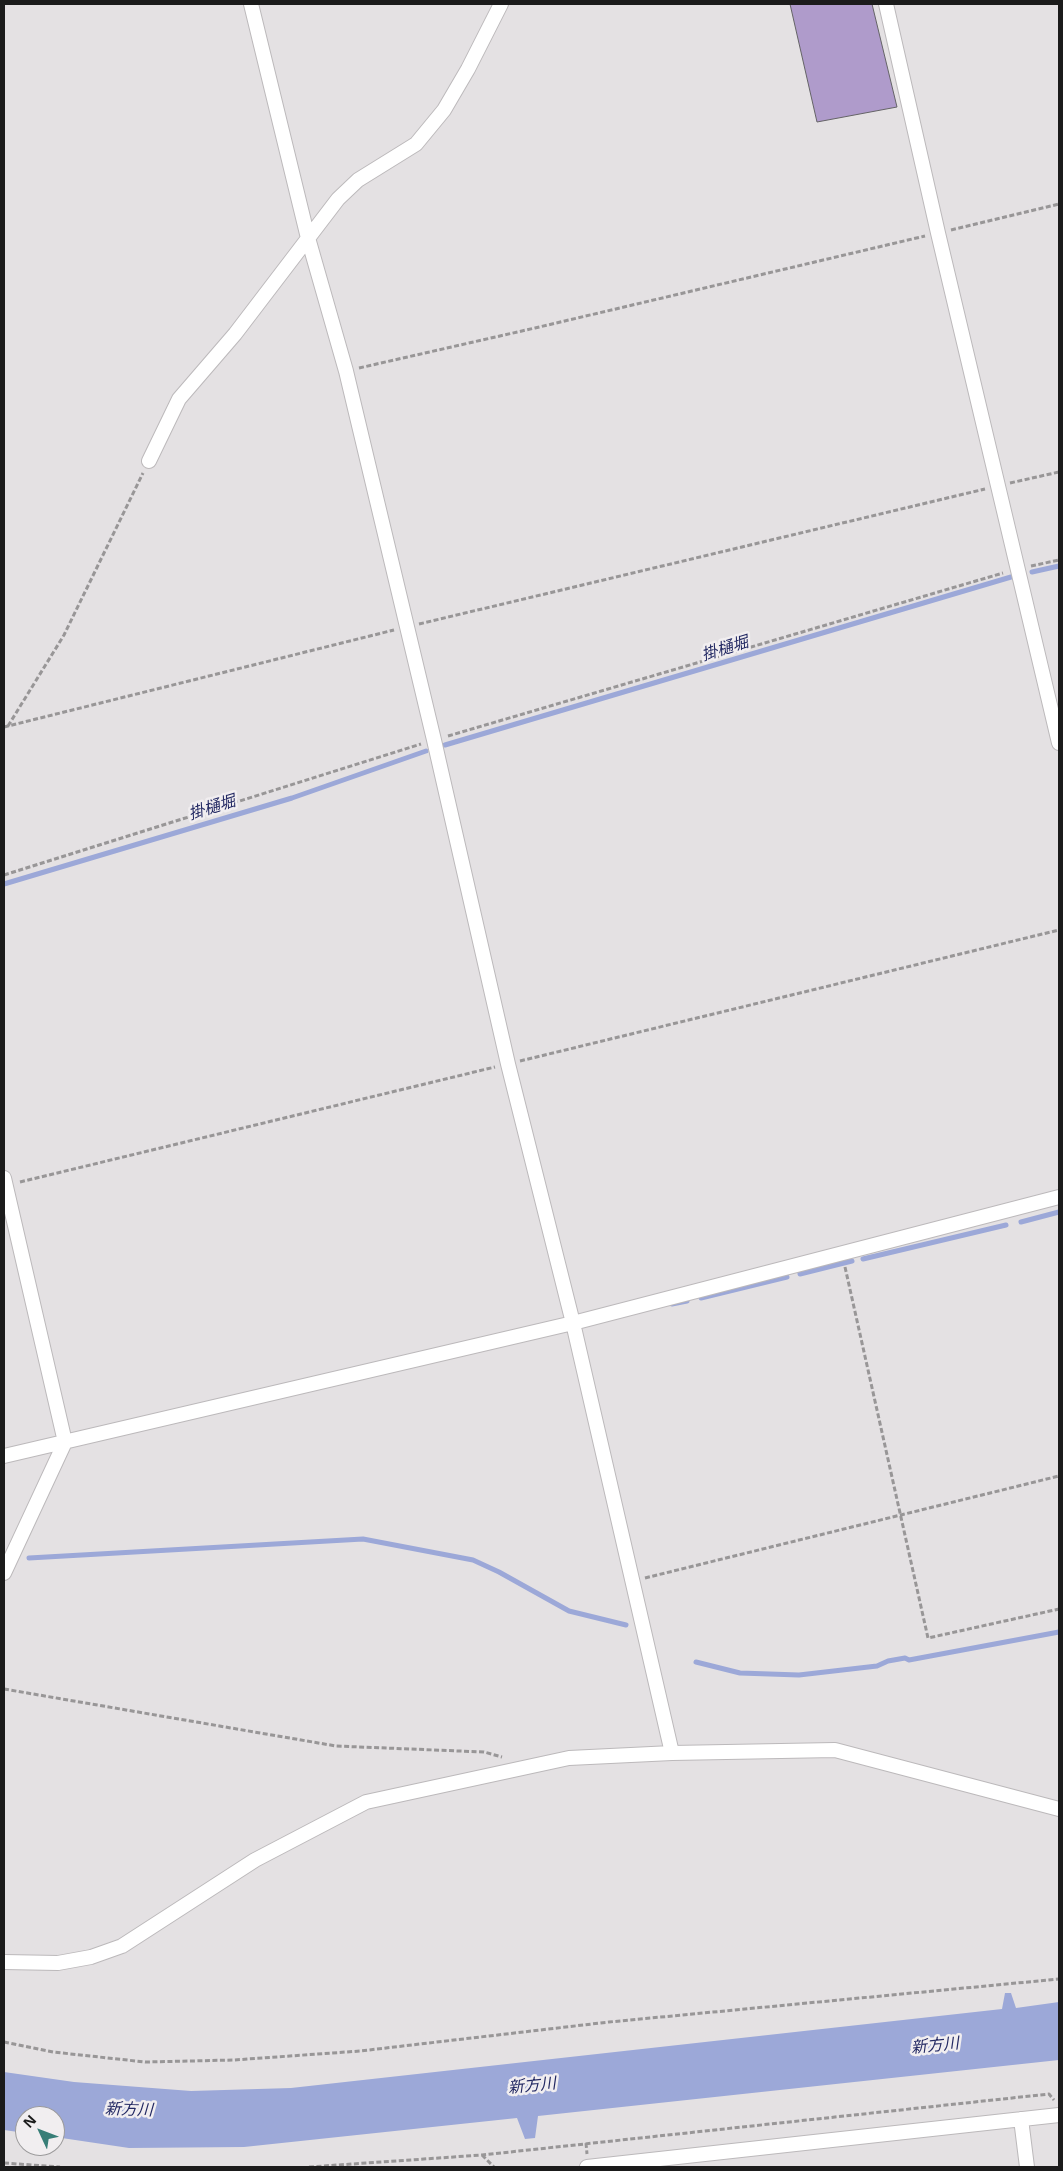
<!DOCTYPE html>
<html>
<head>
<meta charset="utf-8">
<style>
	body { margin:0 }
	#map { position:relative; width:1063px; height:2171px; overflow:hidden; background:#e4e1e3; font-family:"Noto Sans",sans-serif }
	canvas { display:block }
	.frame { position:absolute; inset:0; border:5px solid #1b1b1b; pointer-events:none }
	.north { position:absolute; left:15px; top:2106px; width:50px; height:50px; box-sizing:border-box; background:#f1eef0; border:1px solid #9b9a9b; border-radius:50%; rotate:313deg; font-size:14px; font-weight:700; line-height:20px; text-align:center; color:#1b1b1b }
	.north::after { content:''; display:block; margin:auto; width:18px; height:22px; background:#377e77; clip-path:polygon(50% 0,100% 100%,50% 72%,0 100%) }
</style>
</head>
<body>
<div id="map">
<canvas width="1063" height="2171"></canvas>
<div class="frame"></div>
<div class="north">N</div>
</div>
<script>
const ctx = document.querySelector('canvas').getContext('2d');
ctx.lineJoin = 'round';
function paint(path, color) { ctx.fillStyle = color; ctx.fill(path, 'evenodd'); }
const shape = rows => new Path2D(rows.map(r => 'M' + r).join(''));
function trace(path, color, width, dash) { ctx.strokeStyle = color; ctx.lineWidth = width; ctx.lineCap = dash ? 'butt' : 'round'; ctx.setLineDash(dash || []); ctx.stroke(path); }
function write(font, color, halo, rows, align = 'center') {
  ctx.font = font + ' "Noto Sans","Noto Sans JP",sans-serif'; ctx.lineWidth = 5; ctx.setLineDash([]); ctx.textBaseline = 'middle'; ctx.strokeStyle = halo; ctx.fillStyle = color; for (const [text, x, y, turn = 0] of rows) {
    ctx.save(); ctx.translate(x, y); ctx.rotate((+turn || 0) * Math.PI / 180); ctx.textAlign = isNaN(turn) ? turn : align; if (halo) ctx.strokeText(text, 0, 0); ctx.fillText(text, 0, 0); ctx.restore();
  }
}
const water = shape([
	[1005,1993,1011,1993,1016,2008,1059,2002,1059,2060,538,2116,535,2138,525,2139,517,2118,244,2147,129,2148,55,2137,55,2116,25,2116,25,2133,4,2130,4,2072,74,2082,191,2091,291,2088,1002,2009]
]);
const stream = shape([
	[1032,572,1059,566],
	[445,745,1011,577],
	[4,884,292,798,426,751],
	[1021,1222,1059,1212],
	[863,1259,1006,1225],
	[800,1274,852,1261],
	[701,1298,787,1277],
	[672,1304,687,1301],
	[29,1558,363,1539,473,1560,499,1572,569,1611,626,1625],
	[696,1662,740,1673,799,1675,877,1666,888,1661,905,1658,909,1660,1059,1632]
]);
const building = shape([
	[790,4,872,4,897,107,817,122,790,4]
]);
const path = shape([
	[951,230,1059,204],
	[359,368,535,328,925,236],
	[1010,483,1059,472],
	[1031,566,1059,560],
	[419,624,985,489],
	[8,726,64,635,143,473],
	[4,727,394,630],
	[448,736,1003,573],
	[4,875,421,744],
	[520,1061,1059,930],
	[20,1182,495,1067],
	[845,1267,928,1638,1059,1609],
	[645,1578,1059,1476],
	[4,1689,336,1746,484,1752,502,1757],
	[4,2042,53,2052,145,2062,234,2060,360,2051,609,2022,1059,1979],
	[586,2143,587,2154],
	[482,2155,494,2167],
	[4,2163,60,2167],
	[309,2167,482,2155,1049,2094,1054,2100]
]);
const street = shape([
	[251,4,308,238,346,371,434,740,508,1064,573,1323,672,1753],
	[886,4,938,233,1059,743],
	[149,461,179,399,235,334,338,199,358,180,416,144,444,110,468,69,501,4],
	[4,1178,65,1442,4,1573],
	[4,1456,573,1323,1059,1197],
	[4,1962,58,1963,91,1957,122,1946,255,1860,366,1802,569,1758,672,1753,835,1750,1059,1809],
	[1021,2119,1027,2167],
	[587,2167,1059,2115]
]);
const waterNames = [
	["掛樋堀",725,649,-17],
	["掛樋堀",212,808,-17],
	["新方川",935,2046,-6],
	["新方川",532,2086,-6],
	["新方川",129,2110,2]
];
paint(water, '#9ca8d8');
trace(stream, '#9ca8d8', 5);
paint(building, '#af9bcb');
trace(building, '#646366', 1);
trace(street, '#bcb9bb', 16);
trace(path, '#989697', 3, [5, 2.5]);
trace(street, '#fff', 14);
write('italic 16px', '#232963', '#f1eef0', waterNames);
</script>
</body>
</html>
